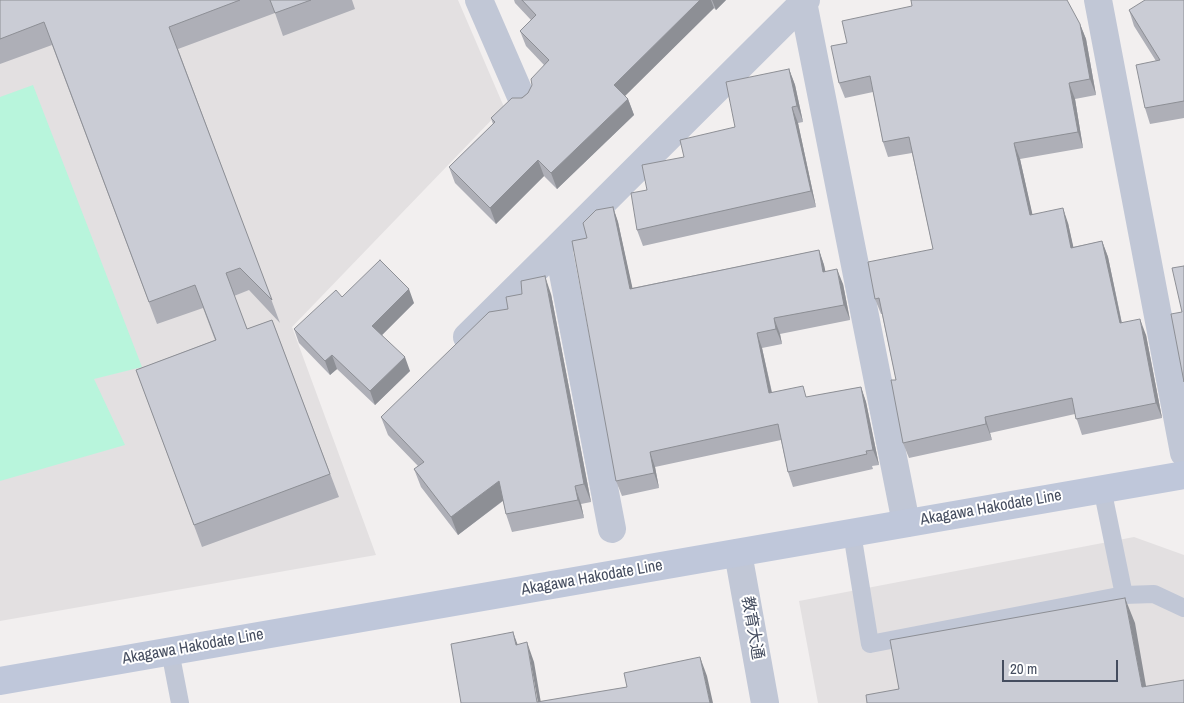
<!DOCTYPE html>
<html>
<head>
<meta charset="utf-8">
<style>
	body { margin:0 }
	#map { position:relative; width:1184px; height:703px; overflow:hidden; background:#f2efef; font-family:"Archivo Narrow",sans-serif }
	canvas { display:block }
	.scale { position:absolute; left:1002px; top:660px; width:116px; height:22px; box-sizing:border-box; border:2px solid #454d5f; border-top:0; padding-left:6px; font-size:15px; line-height:18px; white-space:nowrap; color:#454d5f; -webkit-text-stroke:4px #fff; paint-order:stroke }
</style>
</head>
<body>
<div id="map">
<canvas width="1184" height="703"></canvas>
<div class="scale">20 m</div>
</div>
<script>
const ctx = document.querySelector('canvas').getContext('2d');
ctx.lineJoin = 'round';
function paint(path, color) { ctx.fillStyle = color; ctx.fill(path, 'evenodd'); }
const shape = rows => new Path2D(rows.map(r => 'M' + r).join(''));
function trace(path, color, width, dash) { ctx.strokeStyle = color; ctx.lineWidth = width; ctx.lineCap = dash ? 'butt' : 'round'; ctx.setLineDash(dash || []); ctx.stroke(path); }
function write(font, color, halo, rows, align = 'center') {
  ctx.font = font + ' "Archivo Narrow","Noto Sans JP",sans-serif'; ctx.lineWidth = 4; ctx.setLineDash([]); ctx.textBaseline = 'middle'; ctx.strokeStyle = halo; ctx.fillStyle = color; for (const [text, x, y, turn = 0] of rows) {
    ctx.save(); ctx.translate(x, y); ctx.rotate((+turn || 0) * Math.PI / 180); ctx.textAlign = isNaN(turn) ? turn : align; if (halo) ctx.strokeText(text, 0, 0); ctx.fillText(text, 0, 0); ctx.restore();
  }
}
const education = shape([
	[0,0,458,0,504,107,292,327,376,555,0,621],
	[1134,537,1184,555,1184,703,818,703,799,601]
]);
const green = shape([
	[33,85,142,367,94,379,125,445,0,481,0,97]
]);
const service = shape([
	[1102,488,1124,595],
	[852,533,870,644,1124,595,1154,594,1184,608],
	[170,651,180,703]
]);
const minor = shape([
	[479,0,522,99],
	[1098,0,1184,453],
	[803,2,906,523],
	[467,337,558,247],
	[612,529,558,247,806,0]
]);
const tertiary = shape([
	[738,553,765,703]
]);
const secondary = shape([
	[0,681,1184,475]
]);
const wall = shape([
	[0,0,352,0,355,9,283,36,275,13,178,49,280,323,249,290,234,296,247,329,272,320,339,497,202,547,136,370,215,340,203,308,157,324,52,45,0,64],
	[514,0,726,0,716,10,714,8,624,96,628,99,634,115,557,189,544,176,496,224,455,183,449,167,493,124,491,118,528,93,544,65,526,46,520,31,531,20,515,3],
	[1184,0,1184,118,1150,124,1145,108,1156,61,1134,26,1129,10],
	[1080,24,1086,39,1096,95,1075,99,1083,148,1020,159,1032,214,1068,223,1073,247,1102,241,1108,257,1122,323,1146,335,1162,418,1082,435,1075,414,990,433,992,440,909,458,903,443,896,380,882,314,881,314,875,299,933,249,912,153,888,157,883,142,873,92,845,98,839,83,847,43],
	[789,69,795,85,803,122,798,123,816,207,643,246,637,230,647,190,684,157,735,127],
	[613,207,618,222,632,288,819,250,824,265,825,271,843,284,850,320,780,334,782,344,762,348,772,392,807,397,861,387,866,402,879,465,872,466,873,469,793,487,788,472,781,440,655,467,659,488,622,496,616,481,587,238],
	[551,294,591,502,581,504,584,518,512,532,506,514,503,501,458,535,421,487,414,469,418,466,388,435,381,417,508,309],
	[342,297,414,303,382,335,410,371,375,405,337,369,330,375,299,343,294,329]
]);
const shadedWall = shape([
	[700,0,711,0,714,8,620,101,614,85],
	[712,0,726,0,716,10],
	[1080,24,1086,39,1096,95,1090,79],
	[789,69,795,85,803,122,797,106],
	[1069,83,1075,99,1083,148,1078,132],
	[628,99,634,115,557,189,551,173],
	[792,107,798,123,816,207,811,191],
	[1014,143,1020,159,1036,230,1030,215],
	[538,160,544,176,496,224,490,208],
	[613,207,618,222,636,304,630,289],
	[1063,208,1068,223,1077,263,1071,248],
	[1102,241,1108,257,1125,339,1120,323],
	[819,250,824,265,829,287,823,272],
	[837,269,843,284,850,320,844,305],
	[545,276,551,294,591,502,584,484],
	[409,289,414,303,377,340,372,326],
	[774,318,780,334,782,344,776,329],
	[1140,319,1146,335,1162,418,1156,403],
	[757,333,762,348,775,408,769,393],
	[332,355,337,369,330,375,325,361],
	[405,357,410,371,375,405,370,391],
	[861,387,866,402,879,465,873,450],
	[985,417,990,433,992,440,986,424],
	[650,452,655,467,659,488,654,473],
	[499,481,505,499,458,535,451,517],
	[575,486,581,504,584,518,578,500],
	[1125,598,1135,623,1149,703,1142,687],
	[513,632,520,651,516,645],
	[527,642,534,662,541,703,538,703],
	[700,657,707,676,713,703,710,703]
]);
const building = shape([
	[0,0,240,0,169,27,272,300,240,268,226,273,247,329,272,320,330,474,194,525,136,370,216,340,195,285,149,302,44,22,0,39,0,0],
	[270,0,311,0,275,13,270,0],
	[522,0,700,0,614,85,628,99,551,173,538,160,490,208,449,167,495,122,491,118,512,98,522,98,528,93,532,85,531,79,549,60,520,31,536,15,522,0],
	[911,0,1067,0,1080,24,1090,79,1069,83,1078,132,1014,143,1030,215,1063,208,1071,248,1102,241,1120,323,1140,319,1156,403,1076,419,1072,398,985,417,986,424,903,443,891,380,896,380,879,298,875,299,868,262,933,249,909,137,883,142,870,76,839,83,831,46,847,43,842,21,912,6,911,0],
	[1145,0,1184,0,1184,101,1145,108,1136,65,1160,60,1129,10,1145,0],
	[789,69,797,106,792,107,811,191,637,230,631,193,647,190,642,165,684,157,680,140,735,127,726,82,789,69],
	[613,207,630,289,819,250,823,272,837,269,844,305,774,318,776,329,757,333,769,393,803,386,806,397,861,387,873,450,866,451,867,454,788,472,778,424,650,452,654,473,616,481,572,241,587,238,583,223,596,210,613,207],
	[380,260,409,289,372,326,405,357,370,391,332,355,325,361,294,329,336,290,342,297,380,260],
	[1184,266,1184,382,1171,314,1182,312,1172,268,1184,266],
	[545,276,584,484,575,486,578,500,506,514,499,481,451,517,414,469,424,462,381,417,489,312,508,309,506,297,522,294,521,281,545,276],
	[1125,598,1142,687,1184,680,1184,703,867,703,866,695,899,689,890,640,1125,598],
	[513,632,516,645,527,642,537,702,627,687,624,673,700,657,710,703,461,703,451,644,513,632]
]);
const streetNames = [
	["Akagawa Hakodate Line",991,508,-10],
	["Akagawa Hakodate Line",592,578,-10],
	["教育大通",752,628,80],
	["Akagawa Hakodate Line",193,647,-10]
];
paint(education, '#e3e0e1');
paint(green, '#b8f5dc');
trace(service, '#c1c7d6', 18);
trace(minor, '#c1c7d6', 28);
trace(tertiary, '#c1c7d6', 28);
trace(secondary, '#bfc7da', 28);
paint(wall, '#aeafb7');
paint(shadedWall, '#8d8f95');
paint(building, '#caccd5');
trace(building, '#8d8f95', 1);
write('16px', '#454d5f', '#fff', streetNames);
</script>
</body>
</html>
